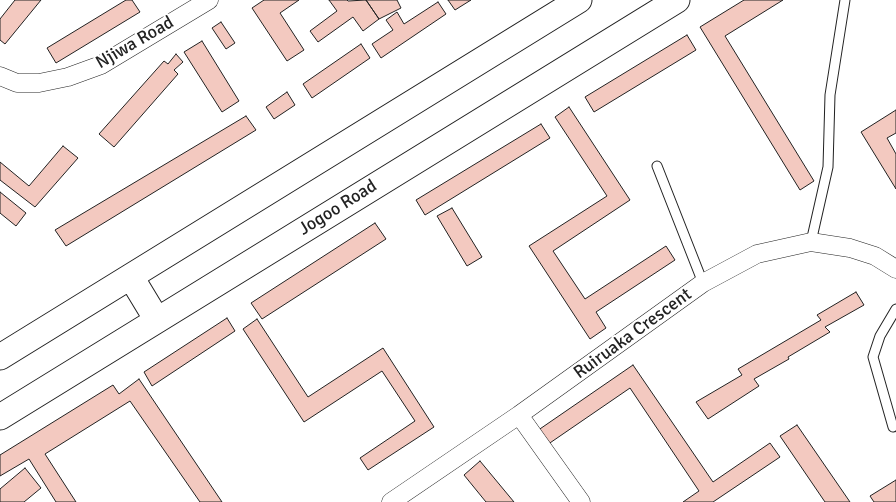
<!DOCTYPE html>
<html>
<head>
<meta charset="utf-8">
<style>
	body { margin:0 }
	canvas { display:block; background:#fff }
</style>
</head>
<body>
<canvas width="896" height="502"></canvas>
<script>
const ctx = document.querySelector('canvas').getContext('2d');
ctx.lineJoin = 'round';
function paint(path, color) { ctx.fillStyle = color; ctx.fill(path, 'evenodd'); }
const shape = rows => new Path2D(rows.map(r => 'M' + r).join(''));
function trace(path, color, width, dash) { ctx.strokeStyle = color; ctx.lineWidth = width; ctx.lineCap = dash ? 'butt' : 'round'; ctx.setLineDash(dash || []); ctx.stroke(path); }
function write(font, color, halo, rows, align = 'center') {
  ctx.font = font + ' Signika,sans-serif'; ctx.lineWidth = 4; ctx.setLineDash([]); ctx.textBaseline = 'middle'; ctx.strokeStyle = halo; ctx.fillStyle = color; for (const [text, x, y, turn = 0] of rows) {
    ctx.save(); ctx.translate(x, y); ctx.rotate((+turn || 0) * Math.PI / 180); ctx.textAlign = isNaN(turn) ? turn : align; if (halo) ctx.strokeText(text, 0, 0); ctx.fillText(text, 0, 0); ctx.restore();
  }
}
const building = shape([
	[15,0,41,0,5,44,0,40,0,19,15,0],
	[126,0,132,0,140,12,56,63,47,48,126,0],
	[264,0,299,0,280,13,304,50,287,61,252,8,264,0],
	[329,0,347,0,348,1,366,0,379,19,363,31,353,17,318,42,310,31,337,11,329,0],
	[366,0,397,0,401,8,379,19,366,0],
	[448,0,471,0,455,10,448,0],
	[744,0,783,0,725,36,814,181,800,190,700,27,744,0],
	[438,2,446,14,381,58,372,44,393,30,386,20,397,12,404,24,438,2],
	[221,22,235,43,226,49,212,28,221,22],
	[687,35,696,50,594,112,585,97,687,35],
	[202,41,239,101,222,112,184,52,202,41],
	[361,44,370,58,312,98,303,84,361,44],
	[176,54,183,62,174,70,178,74,114,147,99,134,164,61,168,64,176,54],
	[287,92,295,105,274,119,266,107,287,92],
	[569,107,630,200,553,251,585,299,666,246,675,260,596,312,606,328,590,339,529,246,607,196,555,117,569,107],
	[896,110,896,133,887,138,896,154,896,189,861,132,896,110],
	[246,116,256,130,66,246,55,230,246,116],
	[541,124,550,138,425,215,416,200,541,124],
	[63,146,78,158,35,207,0,180,0,162,29,186,63,146],
	[0,192,26,213,16,226,0,213,0,192],
	[452,208,482,257,467,266,437,216,452,208],
	[375,223,386,239,262,319,251,303,375,223],
	[856,292,864,305,825,327,830,332,788,357,789,359,754,379,759,386,708,419,696,402,742,375,738,369,821,320,817,315,856,292],
	[227,318,235,331,152,386,144,372,227,318],
	[257,319,308,397,383,348,434,427,368,470,360,458,415,421,382,371,304,422,243,329,257,319],
	[633,365,713,482,770,443,780,457,713,502,683,502,699,491,630,388,544,447,534,433,633,365],
	[139,379,222,502,200,502,130,401,45,454,76,502,56,502,29,459,0,476,0,455,113,385,119,394,139,379],
	[797,425,850,502,825,502,780,436,797,425],
	[480,461,514,502,486,502,464,475,480,461],
	[25,468,41,488,24,502,0,502,0,489,25,468],
	[896,480,896,502,874,502,870,496,896,480]
]);
const lane = shape([
	[657,166,703,283],
	[811,242,828,167,830,95,845,0],
	[893,427,873,357,880,336,896,309]
]);
const street = shape([
	[0,76,17,83,39,83,68,77,101,65,209,0],
	[519,415,581,502],
	[391,502,519,415,703,283,757,254,811,242,850,248,875,256,896,269]
]);
const secondary = shape([
	[131,277,157,320],
	[0,357,579,0],
	[0,417,677,0]
]);
const streetNames = [
	["Njiwa Road",135,43,-30],
	["Jogoo Road",338,208,-32],
	["Ruiruaka Crescent",633,334,-36]
];
paint(building, '#f3c9c0');
trace(building, '#222', 1);
trace(lane, '#222', 11);
trace(street, '#222', 19);
trace(secondary, '#222', 27);
trace(lane, '#fff', 9);
trace(street, '#fff', 18);
trace(secondary, '#fff', 25);
write('18px', '#222', '#fff', streetNames);
</script>
</body>
</html>
